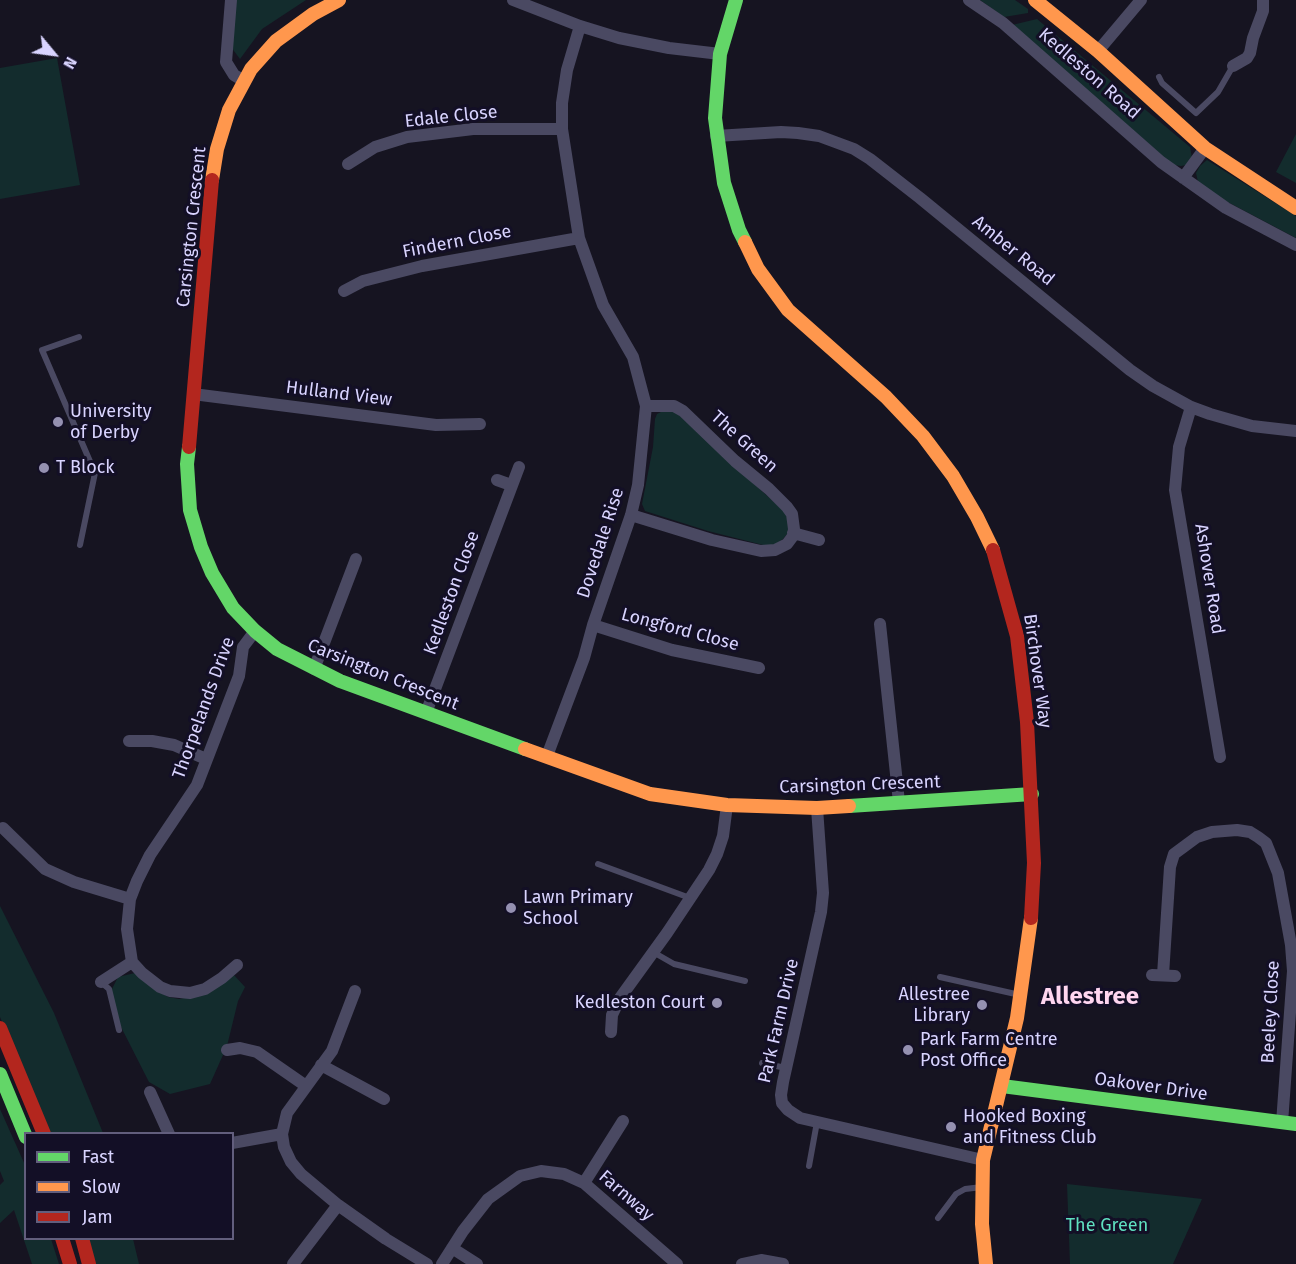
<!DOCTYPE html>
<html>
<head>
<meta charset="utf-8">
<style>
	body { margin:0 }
	#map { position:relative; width:1296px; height:1264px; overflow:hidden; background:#161421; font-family:"Fira Sans",sans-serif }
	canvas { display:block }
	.legend { position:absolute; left:24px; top:1132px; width:210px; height:108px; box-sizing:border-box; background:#130f26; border:2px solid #625e7d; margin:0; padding:8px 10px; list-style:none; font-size:18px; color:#d9d4ff }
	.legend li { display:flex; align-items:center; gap:12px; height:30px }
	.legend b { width:30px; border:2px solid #625e7d }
	.north { position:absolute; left:24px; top:24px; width:60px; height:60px; -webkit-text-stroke:4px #130f26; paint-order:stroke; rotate:119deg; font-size:16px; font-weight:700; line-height:24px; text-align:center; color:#d9d4ff }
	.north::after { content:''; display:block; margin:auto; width:21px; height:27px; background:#d9d4ff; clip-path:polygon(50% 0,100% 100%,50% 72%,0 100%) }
</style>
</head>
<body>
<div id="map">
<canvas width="1296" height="1264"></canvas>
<ul class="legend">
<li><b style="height:8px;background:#63d668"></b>Fast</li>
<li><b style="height:8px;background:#ff974d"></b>Slow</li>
<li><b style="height:8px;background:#b3261e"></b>Jam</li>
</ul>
<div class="north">N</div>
</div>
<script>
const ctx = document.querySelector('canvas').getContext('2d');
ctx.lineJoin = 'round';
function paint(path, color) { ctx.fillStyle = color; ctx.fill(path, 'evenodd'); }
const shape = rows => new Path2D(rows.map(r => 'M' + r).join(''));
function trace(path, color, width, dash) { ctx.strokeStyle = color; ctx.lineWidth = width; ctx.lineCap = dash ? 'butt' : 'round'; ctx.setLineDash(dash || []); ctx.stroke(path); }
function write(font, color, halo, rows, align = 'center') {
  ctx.font = font + ' "Fira Sans",sans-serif'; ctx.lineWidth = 6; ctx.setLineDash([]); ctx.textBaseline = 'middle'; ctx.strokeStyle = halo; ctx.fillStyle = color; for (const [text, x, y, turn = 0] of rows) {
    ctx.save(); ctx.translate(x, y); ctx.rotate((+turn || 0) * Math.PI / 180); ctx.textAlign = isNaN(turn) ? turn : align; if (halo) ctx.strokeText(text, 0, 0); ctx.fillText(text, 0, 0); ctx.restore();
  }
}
const green = shape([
	[235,0,306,0,262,29,240,59,231,47],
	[980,0,1015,0,1028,9,1028,13,1004,17],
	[1037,19,1190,147,1192,158,1186,165,1181,166,1173,165,1012,25],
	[57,58,80,185,0,199,0,68],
	[1296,134,1296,183,1276,172],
	[1207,160,1296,216,1296,238,1222,199,1198,182,1196,173,1200,166],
	[663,411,672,411,678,414,788,515,789,532,783,539,776,544,767,546,708,531,645,511,642,504,653,447,655,419,657,414],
	[0,906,54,1013,103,1133,50,1133,0,1017],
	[135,973,168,997,179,999,209,993,233,974,245,987,238,1001,227,1046,210,1084,170,1094,149,1082,120,1025,111,991,118,977],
	[0,1109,25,1165,26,1238,51,1239,59,1264,32,1264,14,1210,0,1223,0,1185,4,1181,0,1171],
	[1067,1184,1185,1197,1202,1199,1173,1264,1070,1264],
	[86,1239,133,1239,139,1264,94,1264]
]);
const lane = shape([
	[1159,77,1162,83,1196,113,1218,92,1233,66],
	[79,337,42,350,95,473,80,545],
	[598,864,690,898],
	[653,952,674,964,745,981],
	[940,977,1020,995],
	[101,982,109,989,119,1030],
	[762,1063,786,1068],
	[809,1166,817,1122],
	[938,1218,956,1194,965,1189,982,1187]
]);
const street = shape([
	[231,0,226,62,234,75,244,81],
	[513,0,580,26,619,38,669,48,720,54],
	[969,0,1003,23,1161,162,1226,208,1296,245],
	[1098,51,1141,0],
	[1233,66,1247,58,1250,53,1253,38,1263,11,1263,0],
	[716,136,781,132,798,133,819,136,854,149,870,159,920,198,1130,370,1153,386,1191,407,1210,414,1252,426,1296,431],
	[348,164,375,147,407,137,473,129,562,129],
	[1183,178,1205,148],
	[344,291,363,281,422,266,579,238],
	[193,394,436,425,480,424],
	[1191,407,1179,447,1175,490,1220,757],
	[497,480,511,485],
	[631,515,712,540,761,551,775,550,787,544,793,536,794,529,792,514,787,507,769,489,735,461,683,411,674,406,646,406],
	[793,533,819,540],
	[880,624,899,802],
	[593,625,672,650,759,668],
	[314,669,356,559],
	[426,713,519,467],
	[129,741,152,741,174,745,206,759],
	[547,756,584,658,593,625,631,515,638,485,646,406,633,357,603,305,579,238,562,129,562,103,567,70,580,26],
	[817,808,823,893,821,912,783,1082,781,1095,782,1103,788,1110,800,1118,983,1160],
	[3,828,45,869,74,882,130,899],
	[237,965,222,978,205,989,190,993,170,991,160,987,142,973,132,962,127,929,130,899,137,881,150,855,197,785,239,676,243,647,255,631],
	[1152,975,1175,976],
	[1163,975,1170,867,1174,854,1197,837,1212,832,1237,830,1250,832,1258,837,1266,843,1278,873,1291,945,1293,971,1282,1123],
	[101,982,132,962],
	[355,991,332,1051,287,1113,282,1134,284,1147,291,1162,301,1174,338,1205,386,1239,427,1264],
	[611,1032,612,1015,620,998,667,933,709,870,717,854,723,836,727,805],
	[227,1050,240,1048,257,1052,306,1086],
	[321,1065,384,1099],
	[150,1092,169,1134],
	[232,1143,282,1134],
	[584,1183,623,1121],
	[452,1248,477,1264],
	[293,1264,338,1205],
	[442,1264,463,1231,488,1199,520,1176,541,1171,564,1174,584,1183,677,1264],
	[742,1264,761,1260,783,1264]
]);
const fast = shape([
	[736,0,720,54,715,118,724,183,739,230,745,242],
	[189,447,187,464,190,510,201,547,212,573,233,608,255,631,277,649,340,681,525,749],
	[849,806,1032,794],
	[0,1074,26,1137],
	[1002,1086,1296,1124]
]);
const slow = shape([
	[1035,0,1098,51,1205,148,1296,208],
	[212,180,217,149,229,110,251,69,276,41,313,14,339,0],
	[745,242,758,269,788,310,886,397,923,436,953,476,977,517,993,550],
	[525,749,650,794,727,805,817,808,849,806],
	[986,1264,982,1224,983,1160,1017,1018,1031,918]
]);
const jam = shape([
	[189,447,212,180],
	[993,550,1017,636,1027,722,1034,863,1031,918],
	[0,1028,44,1134],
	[62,1238,70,1264],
	[82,1238,89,1264]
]);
const markers = [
	[58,422,6,"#9591b1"],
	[44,468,6,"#9591b1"],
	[511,908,6,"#9591b1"],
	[717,1003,6,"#9591b1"],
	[982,1005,6,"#9591b1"],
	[908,1050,6,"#9591b1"],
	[951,1127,6,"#9591b1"]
];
const streetNames = [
	["Kedleston Road",1089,74,41],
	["Edale Close",451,117,-6],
	["Carsington Crescent",192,227,-84],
	["Findern Close",457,242,-11],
	["Amber Road",1013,251,39],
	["Hulland View",339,394,7],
	["The Green",744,442,42],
	["Dovedale Rise",601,543,-72],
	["Ashover Road",1209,579,81],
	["Kedleston Close",452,593,-70],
	["Longford Close",680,630,15],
	["Birchover Way",1037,671,82],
	["Carsington Crescent",383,675,22],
	["Thorpelands Drive",204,708,-70],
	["Carsington Crescent",860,785,-2],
	["Beeley Close",1271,1012,-87],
	["Park Farm Drive",779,1021,-77],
	["Oakover Drive",1151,1087,8],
	["Farnway",626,1196,41]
];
const poiNames = [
	["University",70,412],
	["of Derby",70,433],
	["T Block",56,468],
	["Lawn Primary",523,898],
	["School",523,919],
	["Allestree",970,995,"right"],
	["Library",970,1016,"right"],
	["Kedleston Court",705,1003,"right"],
	["Park Farm Centre",920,1040],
	["Post Office",920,1061],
	["Hooked Boxing",963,1117],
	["and Fitness Club",963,1138]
];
const parkNames = [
	["The Green",1107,1226]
];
const districtNames = [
	["Allestree",1090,997]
];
paint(green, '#132c2d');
trace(lane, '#4a4962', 6);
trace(street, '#4a4962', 12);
trace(fast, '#63d668', 14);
trace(slow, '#ff974d', 14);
trace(jam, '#b3261e', 14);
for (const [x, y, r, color] of markers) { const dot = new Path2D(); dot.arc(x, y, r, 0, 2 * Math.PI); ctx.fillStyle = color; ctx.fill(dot); trace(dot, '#130f26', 2); }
write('18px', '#d9d4ff', '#130f26', streetNames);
write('18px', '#d9d4ff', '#130f26', poiNames, 'left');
write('18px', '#5fe0c0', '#130f26', parkNames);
write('bold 24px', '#ffd6f0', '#130f26', districtNames);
</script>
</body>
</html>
